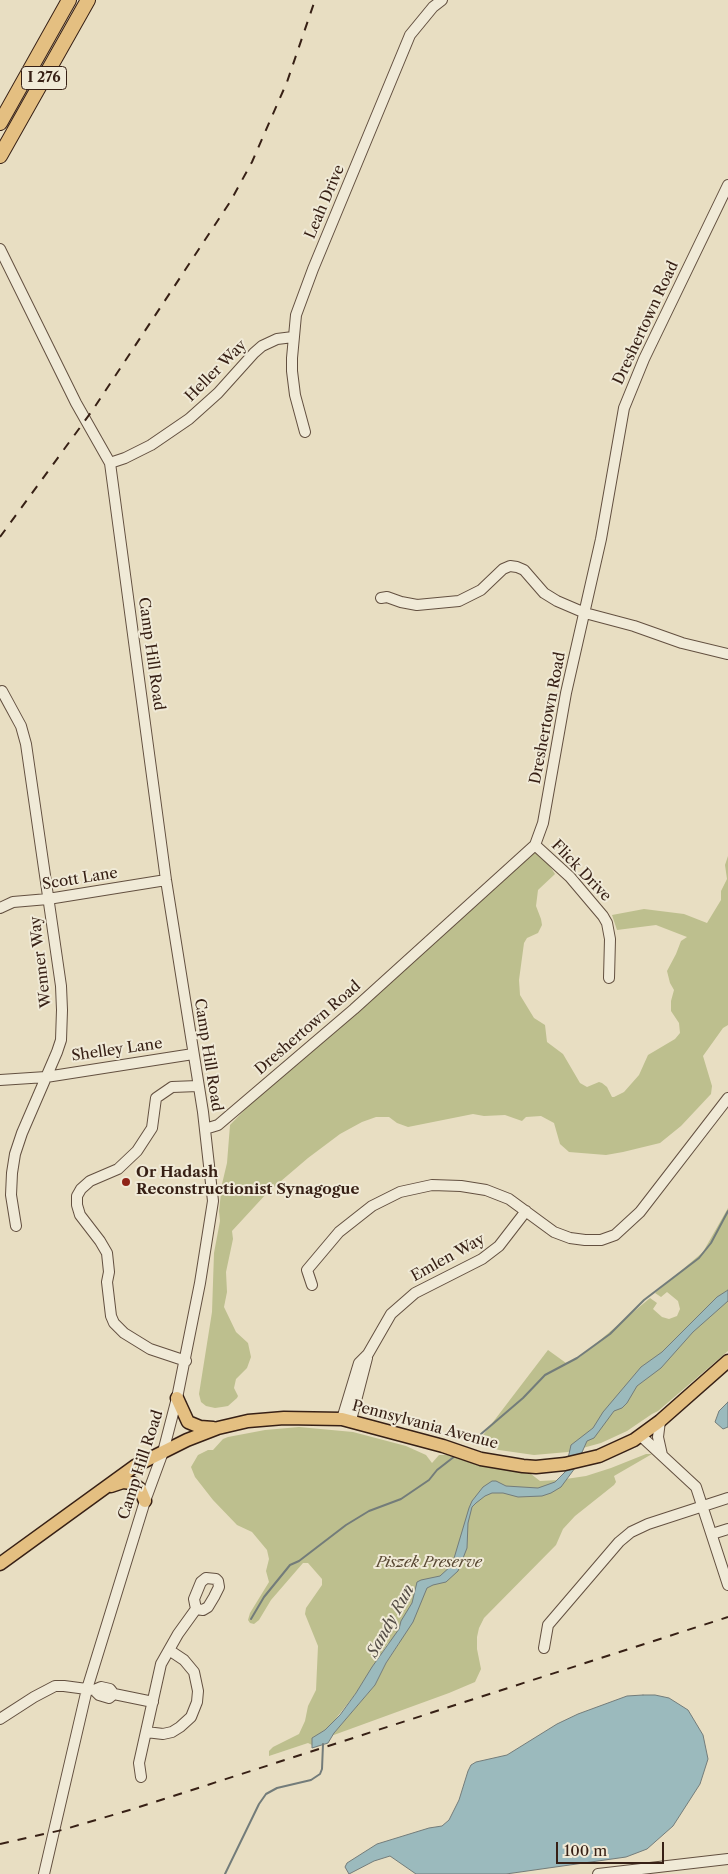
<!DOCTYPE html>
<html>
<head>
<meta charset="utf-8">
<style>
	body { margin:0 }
	#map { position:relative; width:728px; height:1874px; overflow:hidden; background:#e8dec2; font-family:"Libre Caslon Text",serif }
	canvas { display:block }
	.scale { position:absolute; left:556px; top:1842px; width:108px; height:22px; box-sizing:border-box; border:2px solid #372015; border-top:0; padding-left:6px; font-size:15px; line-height:18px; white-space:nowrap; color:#372015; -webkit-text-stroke:4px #f0ead7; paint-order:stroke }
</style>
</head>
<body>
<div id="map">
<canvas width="728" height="1874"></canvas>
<div class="scale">100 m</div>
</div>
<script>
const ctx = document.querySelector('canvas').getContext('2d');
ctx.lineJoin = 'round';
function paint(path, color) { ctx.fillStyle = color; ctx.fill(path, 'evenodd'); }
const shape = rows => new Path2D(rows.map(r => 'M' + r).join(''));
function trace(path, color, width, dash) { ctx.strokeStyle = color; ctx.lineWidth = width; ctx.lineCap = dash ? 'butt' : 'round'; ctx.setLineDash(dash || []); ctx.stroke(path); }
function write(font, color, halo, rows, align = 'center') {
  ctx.font = font + ' "Libre Caslon Text",serif'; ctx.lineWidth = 4; ctx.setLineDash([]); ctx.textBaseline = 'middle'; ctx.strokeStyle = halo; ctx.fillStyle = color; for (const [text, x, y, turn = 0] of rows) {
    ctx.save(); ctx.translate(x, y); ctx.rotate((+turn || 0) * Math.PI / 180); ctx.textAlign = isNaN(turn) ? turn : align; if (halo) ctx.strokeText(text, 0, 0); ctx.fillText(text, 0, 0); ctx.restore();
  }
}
const green = shape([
	[535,851,542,854,555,874,538,890,536,906,541,919,542,925,538,933,527,938,524,943,519,980,520,995,534,1018,545,1025,547,1042,563,1054,580,1083,587,1087,599,1082,602,1083,607,1087,612,1097,614,1097,624,1092,639,1075,648,1055,675,1039,680,1033,679,1023,671,1011,671,1001,674,990,670,983,667,971,676,954,681,941,687,937,656,925,617,930,612,915,644,909,684,914,707,923,721,900,721,891,727,879,725,865,728,856,728,1025,723,1028,703,1056,712,1086,711,1094,681,1126,660,1143,623,1152,606,1155,569,1152,560,1144,554,1123,541,1116,526,1117,522,1121,505,1115,484,1116,473,1114,408,1127,397,1123,389,1117,376,1117,362,1122,340,1134,308,1158,267,1193,232,1231,233,1239,226,1272,227,1292,224,1307,236,1332,248,1343,251,1357,247,1368,236,1379,234,1388,238,1396,237,1398,228,1406,222,1407,215,1408,206,1406,201,1402,199,1394,212,1312,214,1253,220,1221,219,1211,222,1184,227,1163,230,1125,263,1091],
	[728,1208,728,1351,658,1411,652,1414,627,1431,601,1443,568,1452,534,1455,499,1450,477,1443,548,1350,566,1363,580,1357,650,1298,657,1303,653,1309,662,1317,669,1319,677,1316,680,1309,678,1301,667,1292,661,1297,655,1293,703,1252],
	[299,1427,353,1432,406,1446,426,1455,432,1463,439,1455,447,1455,480,1466,531,1474,540,1481,559,1480,586,1476,611,1468,646,1454,652,1454,614,1476,616,1482,614,1485,575,1516,563,1529,556,1545,484,1618,479,1628,477,1637,477,1649,481,1669,475,1682,449,1693,331,1736,375,1685,386,1663,400,1642,388,1643,356,1693,330,1726,320,1734,312,1738,312,1745,308,1743,269,1756,269,1751,273,1747,299,1734,305,1721,308,1706,316,1690,318,1646,305,1614,306,1608,322,1585,322,1579,308,1563,303,1563,271,1600,259,1620,254,1624,250,1623,248,1620,250,1613,269,1582,266,1571,269,1559,267,1550,252,1532,237,1525,213,1500,195,1477,191,1467,198,1455,208,1450,213,1450,223,1439,228,1437,265,1430]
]);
const water = shape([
	[728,1290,728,1301,693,1332,661,1368,637,1386,627,1403,622,1408,614,1411,594,1438,587,1441,575,1468,561,1487,551,1493,542,1496,518,1497,503,1493,492,1493,485,1496,476,1503,472,1507,468,1523,467,1548,458,1571,446,1582,433,1585,427,1588,413,1622,386,1663,375,1685,334,1733,328,1743,312,1748,312,1738,325,1730,340,1715,356,1693,372,1667,399,1629,401,1621,412,1603,417,1582,421,1580,440,1576,452,1565,469,1508,472,1501,483,1487,492,1481,496,1481,506,1486,538,1488,555,1482,565,1472,571,1445,593,1428,603,1412,641,1367,662,1352,717,1297,728,1290],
	[728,1402,728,1427,723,1429,715,1422,719,1411,728,1402],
	[643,1695,655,1695,669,1698,688,1710,703,1735,708,1759,700,1784,673,1826,647,1849,626,1857,506,1874,416,1874,390,1856,374,1861,349,1874,345,1867,347,1863,377,1844,429,1828,442,1826,449,1820,459,1800,468,1771,471,1765,476,1762,507,1755,557,1724,578,1714,627,1696,643,1695]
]);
const stream = shape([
	[476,1442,481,1434,523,1398,545,1375,577,1358,610,1334,644,1300,699,1258,711,1243,728,1211],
	[251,1619,264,1597,290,1565,299,1561,346,1525,369,1511,401,1499,429,1480,437,1470,455,1456],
	[225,1874,259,1804,266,1794,277,1788,311,1780,320,1774,322,1769,323,1744]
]);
const minor = shape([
	[0,249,76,403,110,463,166,880,203,1112,213,1201,200,1283,177,1398,163,1452,145,1501,87,1689,44,1874],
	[305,432,295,395,292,371,292,358,296,315,313,269,410,35,433,7,442,0],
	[110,463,125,458,151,445,189,419,218,393,254,353,262,346,277,339,293,337],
	[381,598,387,597,401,602,417,605,459,601,481,590,503,569,510,566,517,567,524,570,544,593,557,601,585,613,634,626,682,643,727,654],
	[2,691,21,726,26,744,61,986,62,1010,61,1040,57,1052,22,1133,15,1154,12,1173,11,1195,16,1226],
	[535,845,570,877,603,916,607,923,610,939,609,978],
	[0,908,13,902,48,899,166,880],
	[0,1080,46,1077,193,1054],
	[205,1129,218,1125,354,1009,535,845,543,823,566,693,601,539,624,408,644,359,728,185],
	[312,1285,307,1270,339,1232,372,1206,400,1192,432,1185,461,1186,486,1190,509,1199,554,1232,570,1238,585,1240,601,1240,615,1235,640,1212,728,1098],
	[186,1361,150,1349,124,1333,114,1323,111,1316,107,1282,109,1272,107,1253,100,1241,80,1215,77,1205,77,1196,81,1189,90,1181,118,1169,137,1151,152,1128,156,1098,172,1087,198,1086],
	[342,1419,359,1363,368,1354,391,1314,415,1293,482,1259,499,1246,526,1211],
	[351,1420,367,1358],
	[660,1421,658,1437,662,1455],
	[641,1436,696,1487,728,1585],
	[712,1534,728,1529],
	[544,1648,548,1625,619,1542,631,1532,648,1524,728,1498],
	[94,1690,101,1687,110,1689,114,1694,153,1702],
	[0,1719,34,1697,55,1686,64,1686,94,1690,99,1695,109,1698,114,1694],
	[146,1732,163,1734,172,1732,180,1727,191,1717,197,1702,198,1691,194,1672,184,1660,169,1650],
	[141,1777,139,1763,161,1664,178,1634,196,1609,203,1610,208,1607,214,1597,219,1587,218,1581,216,1579,206,1578,201,1582,194,1599,196,1609],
	[598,1874,728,1859]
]);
const major = shape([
	[177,1398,188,1422,200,1427,213,1428],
	[111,1486,123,1482,132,1483,140,1489,145,1501],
	[0,1564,135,1466,187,1440,218,1428,248,1421,284,1418,342,1419,443,1446,481,1459,523,1466,536,1467,565,1464,599,1456,634,1440,660,1421,728,1361]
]);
const highway = shape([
	[0,123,69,0],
	[0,156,88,0]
]);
const rail = shape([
	[0,537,92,411,230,202,252,162,287,82,315,0],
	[0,1844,62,1830,133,1809,728,1617]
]);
const markers = [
	[126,1182,5,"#8f2418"]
];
const shields = [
	[44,78,45]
];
const shieldNames = [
	["I 276",44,78]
];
const streetNames = [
	["Leah Drive",325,202,-67],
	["Dreshertown Road",646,323,-65],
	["Heller Way",216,371,-45],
	["Camp Hill Road",151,654,82],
	["Dreshertown Road",548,718,-79],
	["Flick Drive",581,871,46],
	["Scott Lane",80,879,-9],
	["Wenner Way",41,962,-97],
	["Dreshertown Road",308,1028,-41],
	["Shelley Lane",117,1050,-8],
	["Camp Hill Road",208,1055,81],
	["Emlen Way",448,1258,-29],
	["Pennsylvania Avenue",425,1425,15],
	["Camp Hill Road",141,1465,-72]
];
const poiNames = [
	["Or Hadash",136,1173],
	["Reconstructionist Synagogue",136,1190]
];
const parkNames = [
	["Piszek Preserve",429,1563]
];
const waterNames = [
	["Sandy Run",391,1621,-61]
];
paint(green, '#bdbf8e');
paint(water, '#9bbabd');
trace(water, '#737c7a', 1);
trace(stream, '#737c7a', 2);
trace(minor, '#635040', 12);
trace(major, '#372015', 15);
trace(highway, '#372015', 16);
trace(minor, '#f0ead7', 10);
trace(major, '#e4bf81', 12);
trace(highway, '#e4bf81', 14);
trace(rail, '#372015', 2, [9, 9]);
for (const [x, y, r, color] of markers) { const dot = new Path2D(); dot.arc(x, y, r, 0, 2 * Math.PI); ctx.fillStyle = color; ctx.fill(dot); trace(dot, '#f0ead7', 2); }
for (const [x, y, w] of shields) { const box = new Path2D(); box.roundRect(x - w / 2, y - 11.5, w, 23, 4); ctx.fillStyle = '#f0ead7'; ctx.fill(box); trace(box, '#372015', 1); }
write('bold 14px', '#372015', null, shieldNames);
write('15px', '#372015', '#f0ead7', streetNames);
write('bold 15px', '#372015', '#f0ead7', poiNames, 'left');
write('italic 15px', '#584833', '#f0ead7', parkNames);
write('italic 16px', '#554e47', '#f0ead7', waterNames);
</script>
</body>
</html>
